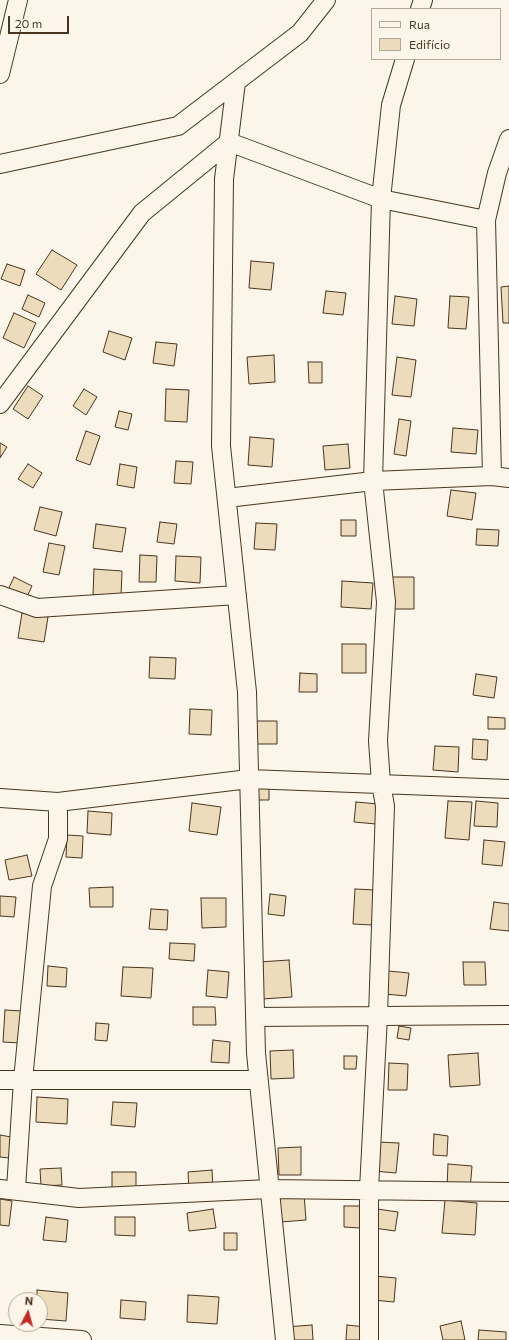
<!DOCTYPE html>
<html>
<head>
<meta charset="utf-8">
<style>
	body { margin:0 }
	#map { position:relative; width:509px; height:1340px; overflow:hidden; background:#fbf6e9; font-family:Commissioner,sans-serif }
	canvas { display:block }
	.legend { position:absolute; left:371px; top:8px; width:130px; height:52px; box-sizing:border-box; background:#fbf6e9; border:1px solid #b4a999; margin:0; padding:5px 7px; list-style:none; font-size:12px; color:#4a3520 }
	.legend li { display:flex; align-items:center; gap:8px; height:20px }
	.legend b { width:20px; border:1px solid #b4a999 }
	.north { position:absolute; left:8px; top:1292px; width:40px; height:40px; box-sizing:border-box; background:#fbf6e9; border:1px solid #b4a999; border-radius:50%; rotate:6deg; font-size:11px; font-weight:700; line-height:16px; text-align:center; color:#4a3520 }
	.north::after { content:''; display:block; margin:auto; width:14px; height:18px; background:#c62828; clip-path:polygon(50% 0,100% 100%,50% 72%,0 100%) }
	.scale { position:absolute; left:8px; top:16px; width:61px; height:18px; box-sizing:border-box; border:2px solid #4a3520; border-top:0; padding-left:5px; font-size:12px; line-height:14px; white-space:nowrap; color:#4a3520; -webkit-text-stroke:3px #fbf6e9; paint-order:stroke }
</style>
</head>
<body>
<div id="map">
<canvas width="509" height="1340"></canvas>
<ul class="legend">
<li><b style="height:5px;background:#fbf6e9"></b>Rua</li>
<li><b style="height:11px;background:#ecdcbc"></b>Edifício</li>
</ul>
<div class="north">N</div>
<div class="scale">20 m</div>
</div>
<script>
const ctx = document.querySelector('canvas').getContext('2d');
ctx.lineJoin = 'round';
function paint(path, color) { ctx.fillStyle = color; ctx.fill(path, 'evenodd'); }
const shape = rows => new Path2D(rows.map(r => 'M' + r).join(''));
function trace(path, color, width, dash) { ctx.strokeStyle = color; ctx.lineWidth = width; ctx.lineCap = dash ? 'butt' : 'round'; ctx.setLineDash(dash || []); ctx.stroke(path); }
const building = shape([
	[52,250,77,265,61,290,36,274,52,250],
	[251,261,274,263,271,290,249,288,251,261],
	[7,264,25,270,20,286,1,279,7,264],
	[509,286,509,323,503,323,501,287,509,286],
	[326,291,346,293,343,315,323,313,326,291],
	[28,295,45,303,39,317,22,309,28,295],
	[395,296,417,299,414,326,392,324,395,296],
	[450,296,469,297,466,329,448,328,450,296],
	[14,313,36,323,24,348,3,338,14,313],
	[109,331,132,338,125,360,103,352,109,331],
	[156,342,177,344,174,366,153,363,156,342],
	[274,355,275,382,249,384,247,357,274,355],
	[397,357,416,360,411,397,392,395,397,357],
	[308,362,322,362,322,383,309,383,308,362],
	[28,386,43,396,28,419,13,409,28,386],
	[84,389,97,397,86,415,73,406,84,389],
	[166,389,189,390,187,422,165,421,166,389],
	[119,411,132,414,128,430,115,427,119,411],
	[399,419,411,421,406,456,394,454,399,419],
	[453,428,478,430,476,454,451,452,453,428],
	[86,431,100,436,90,465,76,460,86,431],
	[250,437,274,439,272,467,248,465,250,437],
	[0,443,7,447,0,458,0,443],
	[348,444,350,468,325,470,323,446,348,444],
	[176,461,193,462,191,484,174,483,176,461],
	[28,464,42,473,33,488,18,479,28,464],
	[120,464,137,467,134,488,117,485,120,464],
	[451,490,476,493,472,520,447,516,451,490],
	[40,507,62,512,56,536,34,530,40,507],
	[341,520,356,520,356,536,341,536,341,520],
	[160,522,177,524,174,544,157,542,160,522],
	[256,523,277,524,275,550,254,549,256,523],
	[96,524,126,528,122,552,93,548,96,524],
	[477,529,499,530,498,546,476,545,477,529],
	[49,543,65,546,59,575,43,572,49,543],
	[140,555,157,556,156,582,139,582,140,555],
	[176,556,201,557,200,583,175,581,176,556],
	[94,569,122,571,121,597,93,595,94,569],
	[14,577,32,586,25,601,7,592,14,577],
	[391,577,414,577,414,609,391,609,391,577],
	[342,581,373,583,371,609,341,607,342,581],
	[22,613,48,617,44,642,18,638,22,613],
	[342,644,366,644,366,673,342,673,342,644],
	[150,657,176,658,175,679,149,678,150,657],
	[300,673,317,674,317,692,299,692,300,673],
	[476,674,497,677,494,698,473,695,476,674],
	[190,709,212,710,211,735,189,734,190,709],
	[488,717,505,718,505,729,488,729,488,717],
	[256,721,277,721,277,744,256,744,256,721],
	[473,739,488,740,487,760,472,759,473,739],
	[435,746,459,747,458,772,433,770,435,746],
	[256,784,269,784,269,800,256,800,256,784],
	[448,801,472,802,469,840,445,838,448,801],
	[476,801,498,803,497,827,474,826,476,801],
	[356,802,378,804,376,824,354,822,356,802],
	[192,803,221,807,217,835,189,831,192,803],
	[88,811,112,813,111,835,87,833,88,811],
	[67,835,83,836,82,858,66,857,67,835],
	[484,840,505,842,502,866,482,864,484,840],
	[27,855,32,876,9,880,5,860,27,855],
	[113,887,113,907,90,907,89,888,113,887],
	[355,889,375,890,372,925,353,924,355,889],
	[270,894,286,896,284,916,268,914,270,894],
	[0,896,16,897,14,917,0,916,0,896],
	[201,898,226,898,226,927,202,928,201,898],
	[494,902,509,904,509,931,490,929,494,902],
	[151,909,168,910,167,930,149,929,151,909],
	[170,943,195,944,194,961,169,959,170,943],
	[289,960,292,997,262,999,259,962,289,960],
	[463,962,485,962,486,985,464,985,463,962],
	[48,966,67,968,66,987,47,986,48,966],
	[123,967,153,968,151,998,121,996,123,967],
	[208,970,229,972,227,998,206,996,208,970],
	[388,971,409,973,406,996,385,994,388,971],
	[193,1007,215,1007,216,1025,193,1025,193,1007],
	[5,1010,22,1011,20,1043,3,1042,5,1010],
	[96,1023,109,1024,107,1041,95,1040,96,1023],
	[399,1026,411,1028,409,1040,397,1038,399,1026],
	[213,1040,230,1042,229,1063,211,1062,213,1040],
	[293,1050,294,1078,271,1079,270,1051,293,1050],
	[478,1053,480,1085,450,1087,448,1055,478,1053],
	[344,1056,357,1056,356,1069,344,1069,344,1056],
	[389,1063,408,1064,407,1090,388,1090,389,1063],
	[37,1097,68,1099,67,1124,36,1122,37,1097],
	[113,1102,137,1103,135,1127,111,1125,113,1102],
	[434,1134,448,1136,447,1156,433,1155,434,1134],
	[0,1135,11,1137,9,1158,0,1157,0,1135],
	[376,1142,399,1143,396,1173,374,1171,376,1142],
	[301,1147,301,1175,279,1175,278,1148,301,1147],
	[448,1164,472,1166,470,1190,447,1188,448,1164],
	[61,1168,62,1185,41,1186,40,1169,61,1168],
	[212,1170,213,1189,189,1190,188,1172,212,1170],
	[112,1172,136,1172,136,1193,112,1193,112,1172],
	[304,1194,306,1220,281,1222,279,1196,304,1194],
	[0,1199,12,1201,9,1226,0,1225,0,1199],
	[445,1200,477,1203,475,1235,442,1233,445,1200],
	[344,1206,361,1206,360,1228,344,1227,344,1206],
	[213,1209,216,1228,189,1231,187,1213,213,1209],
	[377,1209,398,1212,395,1231,374,1228,377,1209],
	[46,1217,68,1220,66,1242,43,1240,46,1217],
	[115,1217,135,1217,135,1236,115,1235,115,1217],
	[224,1233,237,1233,237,1250,224,1250,224,1233],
	[375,1276,396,1278,394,1302,373,1300,375,1276],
	[37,1290,68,1293,66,1321,40,1319,40,1300,37,1300,37,1290],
	[188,1295,219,1297,217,1324,187,1322,188,1295],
	[121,1300,146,1302,145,1320,120,1318,121,1300],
	[461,1321,465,1340,443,1340,440,1326,461,1321],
	[312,1325,313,1340,287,1340,286,1327,312,1325],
	[347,1325,365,1327,364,1340,346,1340,347,1325],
	[479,1330,506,1332,506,1340,478,1340,479,1330]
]);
const street = shape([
	[420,9,423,0],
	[0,74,18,0],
	[236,82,224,179,221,446,247,692,256,1053,285,1340],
	[0,164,178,126,300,33,326,0],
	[0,404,142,213,229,142,381,199,486,220],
	[492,476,486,220,497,173,509,139],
	[227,498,373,481,492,476,509,478],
	[0,595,37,608,237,595],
	[0,798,58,802,249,779,509,789],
	[255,1017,509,1015],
	[0,1080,258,1080],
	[0,1189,79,1198,269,1189,509,1192],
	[16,1189,23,1080,42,886,58,839,58,802],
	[0,1334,82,1340],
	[369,1340,369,1189,378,1016,385,806,381,783,378,741,386,602,373,481,381,199,391,105,405,59]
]);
paint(building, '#ecdcbc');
trace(building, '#4a3520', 1);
trace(street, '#4a3520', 20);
trace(street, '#fbf6e9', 18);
</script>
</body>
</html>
